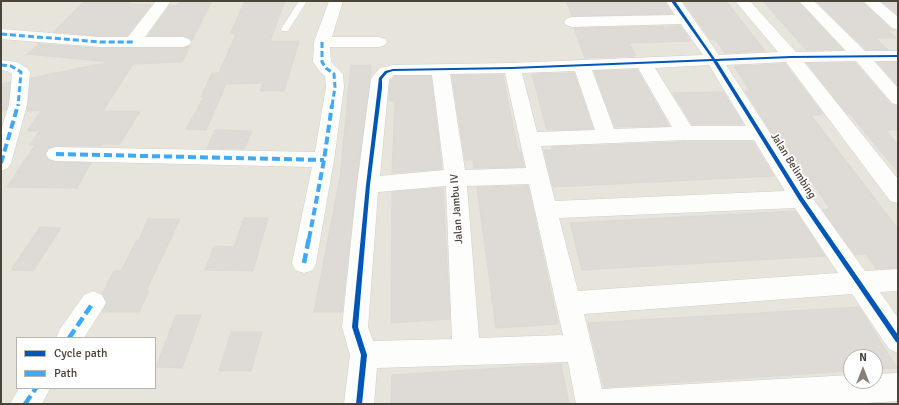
<!DOCTYPE html>
<html>
<head>
<meta charset="utf-8">
<style>
	body { margin:0 }
	#map { position:relative; width:899px; height:405px; overflow:hidden; background:#f4f2ee; font-family:Signika,sans-serif }
	canvas { display:block }
	.frame { position:absolute; inset:0; border:2px solid #4b4439; pointer-events:none }
	.legend { position:absolute; left:16px; top:337px; width:140px; height:52px; box-sizing:border-box; background:#fff; border:1px solid #b7b4b0; margin:0; padding:5px 7px; list-style:none; font-size:12px; color:#4b4439 }
	.legend li { display:flex; align-items:center; gap:8px; height:20px }
	.legend b { width:20px; border:1px solid #b7b4b0 }
	.north { position:absolute; left:843px; top:349px; width:40px; height:40px; box-sizing:border-box; background:#fff; border:1px solid #b7b4b0; border-radius:50%; rotate:0deg; font-size:11px; font-weight:700; line-height:16px; text-align:center; color:#4b4439 }
	.north::after { content:''; display:block; margin:auto; width:14px; height:18px; background:#868178; clip-path:polygon(50% 0,100% 100%,50% 72%,0 100%) }
</style>
</head>
<body>
<div id="map">
<canvas width="899" height="405"></canvas>
<div class="frame"></div>
<ul class="legend">
<li><b style="height:5px;background:#0057b8"></b>Cycle path</li>
<li><b style="height:5px;background:#3fa9f5"></b>Path</li>
</ul>
<div class="north">N</div>
</div>
<script>
const ctx = document.querySelector('canvas').getContext('2d');
ctx.lineJoin = 'round';
function paint(path, color) { ctx.fillStyle = color; ctx.fill(path, 'evenodd'); }
const shape = rows => new Path2D(rows.map(r => 'M' + r).join(''));
function trace(path, color, width, dash) { ctx.strokeStyle = color; ctx.lineWidth = width; ctx.lineCap = dash ? 'butt' : 'round'; ctx.setLineDash(dash || []); ctx.stroke(path); }
function write(font, color, halo, rows, align = 'center') {
  ctx.font = font + ' Signika,sans-serif'; ctx.lineWidth = 3.5; ctx.setLineDash([]); ctx.textBaseline = 'middle'; ctx.strokeStyle = halo; ctx.fillStyle = color; for (const [text, x, y, turn = 0] of rows) {
    ctx.save(); ctx.translate(x, y); ctx.rotate((+turn || 0) * Math.PI / 180); ctx.textAlign = isNaN(turn) ? turn : align; if (halo) ctx.strokeText(text, 0, 0); ctx.fillText(text, 0, 0); ctx.restore();
  }
}
const residential = shape([
	[1,1,898,1,898,404,1,404],
	[17,338,155,338,155,388,17,388],
	[851,357,875,357,875,381,851,381]
]);
const building = shape([
	[84,1,130,1,127,4,151,5,127,36,100,36,53,32,84,1],
	[180,1,212,1,192,41,189,38,183,36,148,36,170,5,176,6,180,1],
	[245,1,285,1,270,41,299,41,284,91,260,91,263,83,226,84,206,130,186,129,204,97,201,97,212,73,219,73,236,34,230,34,245,1],
	[566,1,665,1,672,14,572,16,566,1],
	[683,1,726,1,765,51,725,53,716,40,711,40,683,1],
	[763,1,798,1,843,50,806,50,763,1],
	[816,1,862,1,891,29,895,30,888,31,896,38,876,38,888,50,866,50,816,1],
	[881,1,898,1,898,15,881,1],
	[680,26,691,41,629,43,636,56,585,58,574,28,680,26],
	[39,44,100,48,183,48,190,46,182,62,133,64,103,111,140,111,120,144,103,144,101,146,56,146,48,148,45,155,49,160,56,162,91,163,77,188,7,187,35,145,29,145,40,131,27,131,41,111,27,111,31,78,110,62,27,54,39,44],
	[877,62,898,62,898,86,877,62],
	[807,63,855,63,891,104,898,106,898,130,886,130,898,145,898,172,849,113,847,114,807,63],
	[785,64,823,114,811,115,898,229,898,268,876,269,866,254,855,255,823,210,830,209,807,175,799,175,745,91,750,91,734,66,785,64],
	[351,65,371,65,371,77,356,185,342,312,314,312,340,177,351,65],
	[637,70,669,126,615,127,594,71,637,70],
	[574,73,593,129,547,130,532,74,574,73],
	[452,75,503,75,517,147,519,152,521,152,524,167,474,168,473,160,465,160,452,75],
	[395,76,431,76,442,169,392,173,395,101,389,101,390,81,395,76],
	[10,82,8,105,6,111,1,111,1,84,10,82],
	[723,92,743,124,692,124,673,93,723,92],
	[215,130,252,131,244,149,207,148,215,130],
	[685,142,753,142,774,176,553,187,544,150,552,150,551,147,685,142],
	[528,186,558,324,496,328,477,187,528,186],
	[443,188,450,319,391,323,392,192,443,188],
	[795,211,825,256,582,270,570,223,795,211],
	[244,218,268,218,253,271,205,270,214,246,234,247,244,218],
	[148,219,180,219,146,291,149,291,139,312,102,312,107,302,102,294,114,271,121,271,137,240,139,240,148,219],
	[40,227,61,228,33,271,11,270,40,227],
	[859,307,897,368,875,369,875,357,851,357,851,371,604,387,588,323,859,307],
	[176,315,201,315,182,368,156,367,176,315],
	[231,332,262,332,251,371,219,371,231,332],
	[561,364,569,404,391,404,392,375,561,364]
]);
const lane = shape([
	[299,1,307,1,288,31,282,31,281,29,299,1]
]);
const street = shape([
	[156,1,171,1,145,37,183,37,189,39,191,42,189,45,183,47,100,47,1,39,1,29,100,37,128,37,156,1],
	[329,1,343,1,332,37,379,37,385,39,387,42,385,45,379,47,330,47,331,62,343,74,344,87,334,160,316,263,313,270,304,273,295,270,292,263,312,167,56,161,49,159,46,154,49,149,56,147,315,152,326,87,325,76,320,72,313,62,314,42,329,1],
	[666,1,681,1,719,55,778,52,735,1,750,1,796,52,846,51,799,1,814,1,865,51,898,51,898,61,874,61,898,88,898,105,892,103,856,61,804,62,898,179,898,203,890,201,786,62,726,65,809,193,865,271,898,269,898,291,880,292,898,318,898,353,889,349,852,294,584,314,602,389,851,375,851,381,875,381,875,374,898,373,898,401,849,404,576,404,568,362,377,368,374,404,344,404,350,355,342,327,357,185,371,79,374,75,380,68,393,65,512,63,703,55,681,24,572,27,566,25,564,22,566,19,572,17,675,15,666,1],
	[709,65,746,126,691,126,655,68,709,65],
	[638,68,672,127,614,129,592,70,638,68],
	[575,71,595,130,537,132,522,73,575,71],
	[505,73,526,168,465,170,450,74,505,73],
	[394,75,432,75,444,170,380,176,389,80,394,75],
	[685,140,754,140,785,191,555,201,541,146,685,140],
	[529,184,563,335,479,338,467,186,529,184],
	[446,186,452,339,373,341,368,327,378,192,446,186],
	[795,208,838,273,578,291,559,218,795,208],
	[863,1,879,1,898,17,898,30,892,28,863,1],
	[1,60,17,62,27,68,30,72,27,105,11,163,8,168,1,171,1,130,9,105,12,74,7,71,1,70,1,60],
	[93,291,102,295,106,303,84,338,56,338,60,329,84,295,93,291],
	[19,388,50,388,42,404,10,404,19,388]
]);
const quietFar2 = shape([
	[1,34,100,42,133,42],
	[322,42,322,62,326,68,334,74,335,87,332,106],
	[1,65,11,66,21,72,18,106]
]);
const quietFar1 = shape([
	[56,154,324,160],
	[1,163,18,105],
	[309,239,324,160,332,105]
]);
const quiet = shape([
	[304,263,309,238],
	[69,338,93,303],
	[25,404,36,388]
]);
const cycleway = shape([
	[671,1,675,1,715,59,791,56,898,55,898,57,791,58,717,61,803,198,898,335,898,343,896,342,799,200,713,61,512,69,393,71,387,73,382,79,382,88,370,185,358,327,367,355,362,404,356,404,361,355,352,327,366,185,379,78,385,71,393,69,512,67,712,59,671,1]
]);
const streetNames = [
	["Jalan Belimbing",793,166,58],
	["Jalan Jambu IV",457,209,-94]
];
paint(residential, '#e7e4dc');
paint(building, '#dedbd6');
trace(building, '#dcd9d4', 1);
trace(lane, '#d2d0cb', 1);
trace(street, '#d2d0cb', 1);
paint(lane, '#fdfdfc');
paint(street, '#fdfdfc');
trace(quietFar2, '#3fa9f5', 3, [6, 3]);
trace(quietFar1, '#3fa9f5', 4, [8, 4]);
trace(quiet, '#3fa9f5', 4.5, [10, 4.5]);
paint(cycleway, '#0057b8');
write('11px', '#4b4439', '#fff', streetNames);
</script>
</body>
</html>
